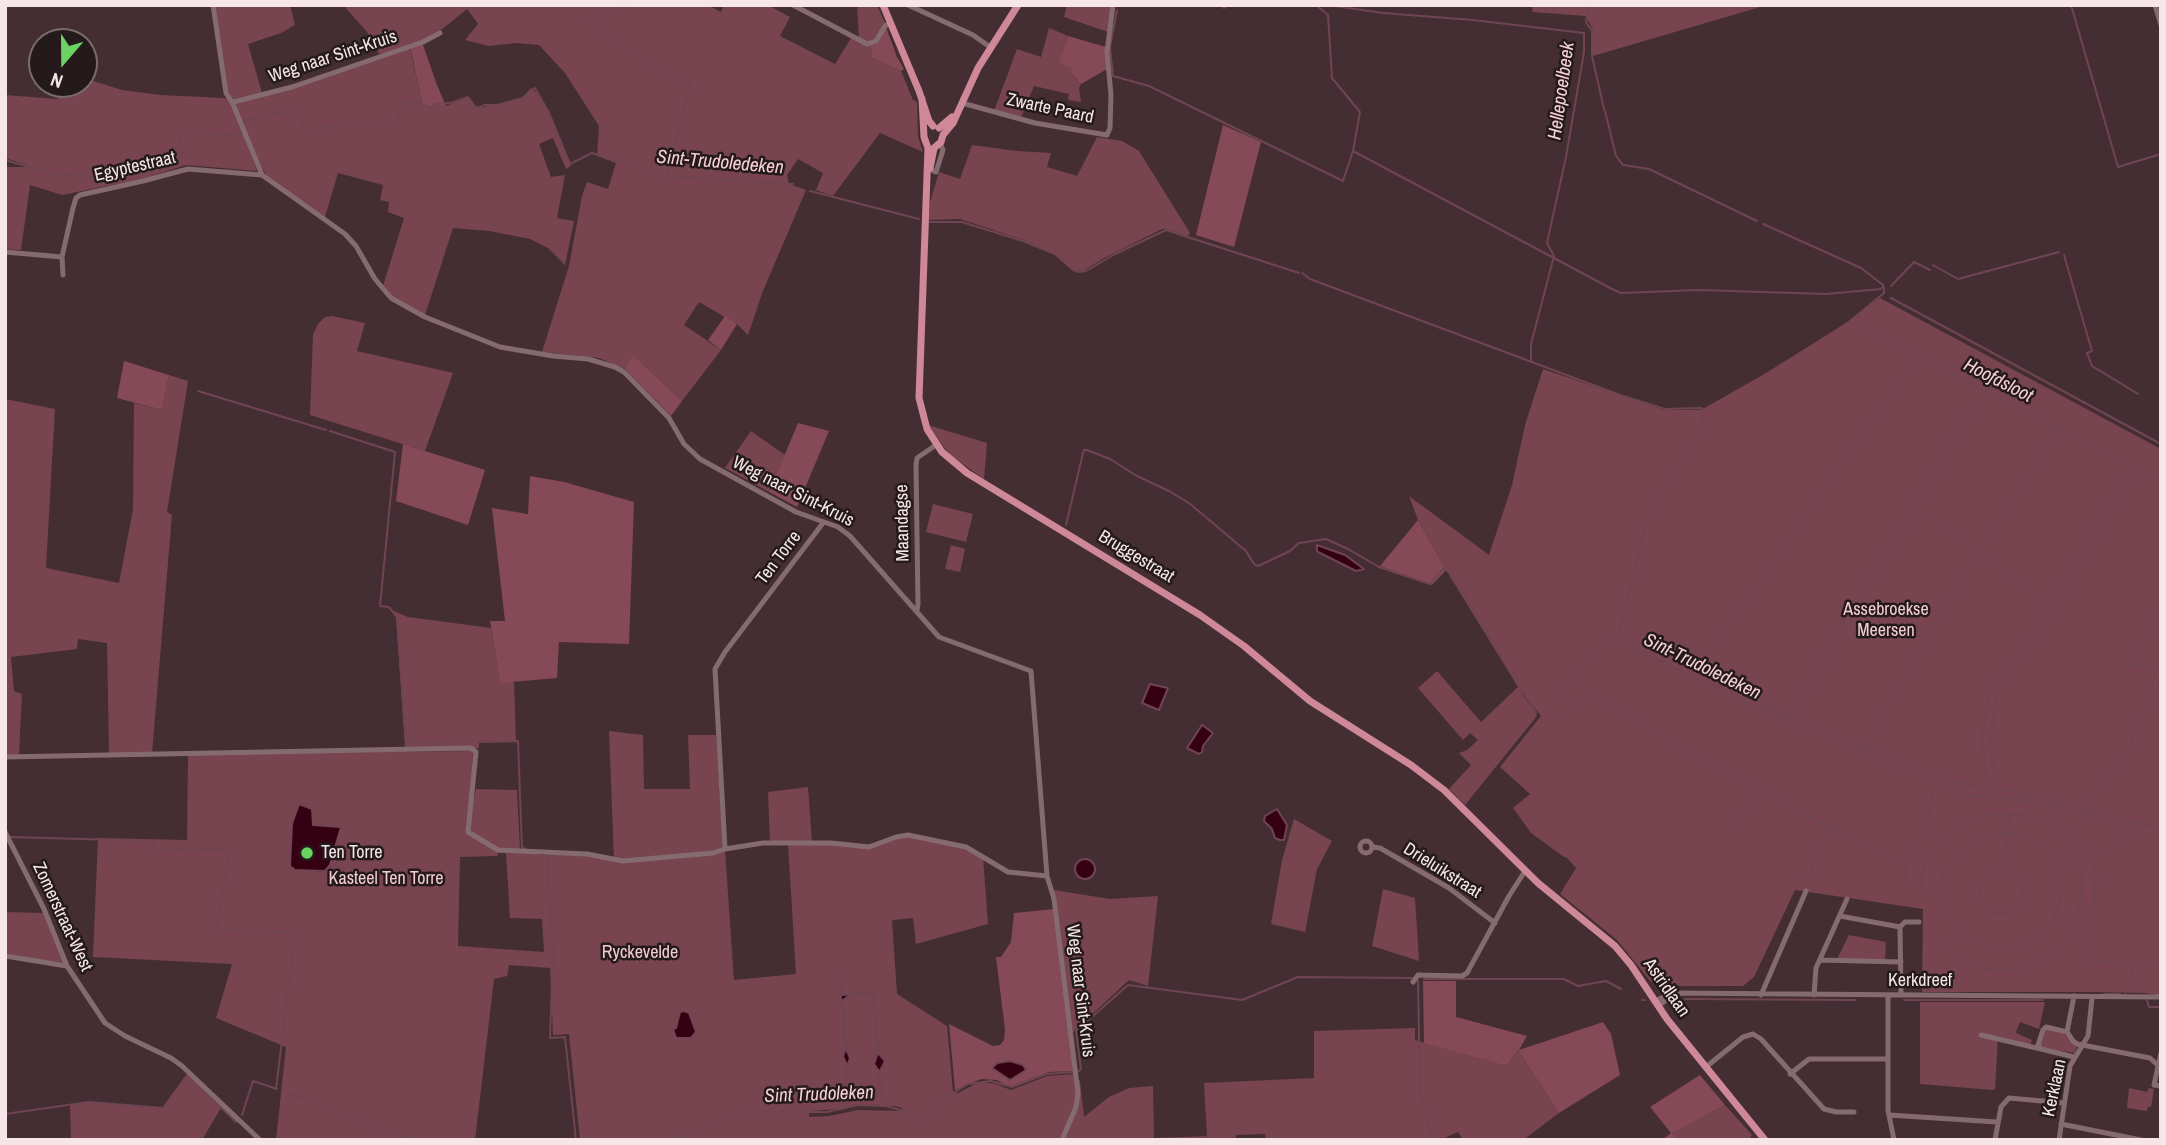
<!DOCTYPE html>
<html>
<head>
<meta charset="utf-8">
<style>
	body { margin:0 }
	#map { position:relative; width:2166px; height:1145px; overflow:hidden; background:#452e33; font-family:"Archivo Narrow",sans-serif }
	canvas { display:block }
	.frame { position:absolute; inset:0; border:7px solid #f6e6e9; pointer-events:none }
	.north { position:absolute; left:28px; top:28px; width:70px; height:70px; box-sizing:border-box; background:#241a1c; border:2px solid #786c6e; border-radius:50%; rotate:200deg; font-size:19px; font-weight:700; line-height:28px; text-align:center; color:#f6e6e9 }
	.north::after { content:''; display:block; margin:auto; width:24px; height:32px; background:#6cd362; clip-path:polygon(50% 0,100% 100%,50% 72%,0 100%) }
</style>
</head>
<body>
<div id="map">
<canvas width="2166" height="1145"></canvas>
<div class="frame"></div>
<div class="north">N</div>
</div>
<script>
const ctx = document.querySelector('canvas').getContext('2d');
ctx.lineJoin = 'round';
function paint(path, color) { ctx.fillStyle = color; ctx.fill(path, 'evenodd'); }
const shape = rows => new Path2D(rows.map(r => 'M' + r).join(''));
function trace(path, color, width, dash) { ctx.strokeStyle = color; ctx.lineWidth = width; ctx.lineCap = dash ? 'butt' : 'round'; ctx.setLineDash(dash || []); ctx.stroke(path); }
function write(font, color, halo, rows, align = 'center') {
  ctx.font = font + ' "Archivo Narrow",sans-serif'; ctx.lineWidth = 5; ctx.setLineDash([]); ctx.textBaseline = 'middle'; ctx.strokeStyle = halo; ctx.fillStyle = color; for (const [text, x, y, turn = 0] of rows) {
    ctx.save(); ctx.translate(x, y); ctx.rotate((+turn || 0) * Math.PI / 180); ctx.textAlign = isNaN(turn) ? turn : align; if (halo) ctx.strokeText(text, 0, 0); ctx.fillText(text, 0, 0); ctx.restore();
  }
}
const green = shape([
	[212,5,290,5,295,25,281,33,248,44,262,93,233,99,228,95],
	[343,5,708,5,721,12,724,5,768,5,790,17,780,36,835,64,851,38,870,45,872,58,901,71,913,100,917,102,918,137,923,152,880,133,833,196,816,190,823,173,798,159,787,175,789,184,806,190,763,291,748,335,737,324,699,302,684,325,721,350,682,401,634,356,625,369,599,358,542,352,569,266,582,196,587,182,608,189,616,163,597,156,599,126,565,73,539,45,516,43,489,46,465,40,478,24,467,9,431,38,387,53,379,54,367,32],
	[857,5,877,5,885,23,877,37,870,43,859,40],
	[1067,5,1112,5,1108,32,1064,17],
	[1533,5,1767,5,1593,56,1593,30,1586,16,1532,12],
	[1049,28,1068,36,1060,61,1070,68,1072,74,1081,84,1079,88,1081,102,1068,100,1069,94,1034,86,1021,118,994,111,1017,49,1041,57],
	[410,48,423,107,446,106,469,97,476,106,484,107,522,98,531,88,537,93,553,120,571,166,566,169,553,138,539,144,551,177,565,175,557,218,574,221,565,265,548,248,530,239,489,231,453,228,425,315,394,298,383,286,404,218,388,212,389,202,380,200,383,185,338,173,325,217,268,178,257,160,236,105,237,101,294,88],
	[84,78,122,90,160,95,224,98,230,100,257,171,186,165,142,179,62,195,30,185,21,250,5,249,5,167,26,167,27,165,5,158,5,95,58,99,58,84,84,84],
	[1097,137,1122,141,1139,151,1190,233,1188,236,1166,229,1162,229,1106,257,1083,271,1076,272,1053,253,1021,239,960,219,929,220,930,202,939,172,960,179,972,145,1017,151,1051,153,1047,167,1077,176],
	[1880,298,2161,449,2161,996,2145,993,2094,992,1922,992,1923,909,1795,890,1754,977,1743,986,1683,986,1651,982,1616,939,1560,894,1576,868,1566,857,1564,857,1531,833,1513,808,1530,794,1500,767,1541,716,1520,690,1537,716,1465,805,1449,789,1471,765,1459,753,1467,750,1478,740,1470,733,1463,740,1418,688,1437,671,1481,722,1518,687,1446,570,1418,520,1409,496,1489,555,1512,485,1525,425,1543,369,1664,410,1701,410,1766,373,1849,321],
	[332,316,365,323,357,351,453,373,425,451,310,415,313,334,318,324,325,317],
	[169,375,188,381,167,512,172,515,152,753,109,754,107,643,78,639,77,649,11,657,14,691,22,694,19,755,5,756,5,399,55,409,46,568,119,583,133,509,134,403,162,410],
	[928,425,987,443,984,479,950,455],
	[751,431,785,455,769,492,725,468],
	[933,504,973,514,966,542,926,532],
	[951,545,965,549,960,572,945,569],
	[389,609,408,617,491,628,500,682,514,682,516,742,479,743,479,748,405,748,396,617],
	[609,731,643,735,644,789,690,789,688,735,716,735,723,847,721,850,621,860,614,859],
	[473,751,470,832,471,810,476,789,517,790,520,850,538,851,539,855,586,855,616,862,725,850,734,980,796,974,788,844,831,845,855,848,904,836,962,847,983,857,988,924,916,944,913,918,892,920,897,994,947,1026,953,1092,958,1093,979,1082,996,1084,1011,1090,1047,1076,1075,1074,1080,1081,1084,1117,1109,1097,1129,1088,1153,1086,1154,1138,1207,1136,1204,1083,1314,1078,1314,1031,1415,1028,1415,1040,1506,1066,1518,1050,1559,1113,1523,1140,1463,1140,1458,1132,1440,1140,1266,1140,1265,1134,1236,1135,1235,1140,580,1140,569,1034,553,1035,550,968,509,965,507,976,494,979,475,1140,276,1140,286,1047,216,1018,232,964,93,957,98,838,187,840,188,754],
	[298,805,305,805,313,814,313,825,322,872,290,866,292,824],
	[498,853,506,853,510,918,542,919,544,952,458,946,460,857,497,856],
	[857,1104,895,1106,902,1108,903,1111,858,1110,829,1116,809,1117,809,1111,839,1109],
	[808,787,812,842,770,842,768,792],
	[1294,819,1332,841,1317,869,1305,932,1271,924,1282,860],
	[1383,889,1415,898,1419,961,1372,946],
	[1054,890,1110,899,1158,896,1148,986,1129,980,1071,1034],
	[5,912,43,913,64,963,5,955],
	[1849,935,1886,942,1885,959,1837,959],
	[1920,1002,2045,1002,2039,1029,2020,1022,2017,1029,2016,1033,2032,1040,2030,1046,1998,1037,1995,1089,1993,1090,1920,1084],
	[2045,1029,2063,1033,2077,1046,2075,1053,2043,1048,2040,1046],
	[188,1074,222,1106,202,1140,71,1140,70,1105,89,1102,163,1108],
	[2129,1088,2147,1092,2149,1088,2154,1089,2151,1107,2148,1107,2147,1111,2127,1108],
	[1725,1105,1752,1135,1749,1140,1677,1140,1671,1133]
]);
const forest = shape([
	[886,27,897,57,904,69,901,71,872,58,870,45],
	[1068,36,1106,47,1107,69,1081,84,1072,74,1070,68,1059,62],
	[422,42,437,85,446,106,423,107,410,46],
	[1223,125,1261,142,1234,247,1196,235],
	[725,316,737,324,721,350,708,340],
	[633,355,682,401,671,416,625,369],
	[124,361,169,375,162,410,117,398],
	[798,423,829,431,797,507,769,492],
	[403,444,485,470,468,525,396,501],
	[530,476,564,482,634,502,629,644,559,642,557,678,500,683,490,621,505,621,492,508,528,514],
	[1418,520,1446,570,1432,585,1380,566],
	[1055,909,1073,1071,1049,1072,1009,1087,997,1080,981,1079,955,1090,949,1024,993,1046,1000,1045,1004,1040,1005,1030,996,957,1001,957,1011,942,1014,913],
	[1423,981,1456,981,1456,1017,1527,1036,1519,1050,1603,1022,1611,1034,1620,1075,1559,1113,1518,1050,1506,1066,1424,1043],
	[1700,1075,1725,1105,1672,1133,1677,1140,1662,1140,1671,1133,1650,1107]
]);
const water = shape([
	[1317,545,1345,555,1364,569,1356,571,1320,553,1317,551,1317,545],
	[1150,684,1168,688,1159,710,1142,703,1150,684],
	[1202,725,1213,733,1203,746,1202,752,1199,754,1187,748,1202,725],
	[299,804,312,809,313,825,341,827,330,865,325,871,295,870,290,866,292,824,299,804],
	[1277,809,1287,825,1284,840,1280,840,1275,838,1272,829,1264,821,1265,816,1277,809],
	'1075 869a10 10 0 1 1 20 0a10 10 0 1 1-20 0Z',
	[839,971,843,995,873,993,879,1054,885,1061,880,1071,882,1101,879,1071,874,1064,878,1053,873,995,865,994,847,997,843,1000,847,1051,850,1058,848,1064,850,1101,849,1100,846,1063,843,1057,845,1050,839,971],
	[684,1011,689,1013,696,1032,691,1038,676,1038,673,1029,676,1028,680,1012,684,1011],
	[1010,1061,1023,1065,1026,1070,1010,1080,992,1068,997,1063,1010,1061]
]);
const stream = shape([
	[631,5,586,21,645,62,690,83,668,175],
	[1221,5,1224,8,1229,5],
	[1316,5,1328,15,1332,78,1360,112,1353,151,1612,289,1621,293,1698,290,1826,294,1881,289,1883,286],
	[1328,5,1383,13,1473,20,1584,33,1584,52,1566,157,1547,243,1554,256,1531,344,1531,361],
	[1589,5,1586,22,1592,31,1592,56,1604,109],
	[2071,5,2118,167,2161,154],
	[1117,10,1110,47,1113,76,1149,86,1343,181,1353,151],
	[1605,111,1616,156,1623,165,1649,169,1757,221],
	[244,121,291,110,296,110,301,116,304,131,306,132,348,123,398,123,401,103,423,104,430,110,435,104,451,103,468,97,470,103,477,109,484,105,498,105,522,98,535,88,548,111,570,164,592,153,663,176,793,184],
	[5,160,54,174,95,176,116,173,182,155,179,134,180,132,240,135,242,133,238,124],
	[810,191,919,219],
	[929,222,962,222,1023,241,1055,254,1073,270,1079,272,1086,271,1115,254,1166,230,1299,273],
	[1763,224,1861,268,1883,285],
	[2064,255,2092,351,2087,353,2092,366,2138,394],
	[1933,265,1958,279,2059,252],
	[1302,273,1310,279,1620,395,1665,409,1702,408,1704,426,1702,432,1656,499,1646,523,1620,631,1624,645,1721,689,1773,717,1966,795,2016,799,2039,805,2054,813,2075,833,2094,865,2096,877,2094,907,2082,943,2086,960,2091,962,2145,963,2161,968],
	[1891,286,1914,262,1930,270],
	[1891,298,2161,444],
	[1850,321,1884,293,1884,287],
	[1852,323,2131,465],
	[198,391,326,430],
	[330,431,395,452,380,606,389,607,397,617,406,742,518,741,522,848,526,849],
	[2136,467,2161,480],
	[1928,512,2047,606],
	[1066,525,1083,453,1084,450,1087,450,1110,459,1137,476,1169,491,1189,503,1246,551,1254,564,1258,566,1290,551,1299,543,1326,539,1348,549,1379,567,1430,584,1444,568,1452,575,1536,713],
	[2161,603,2131,664,2161,668],
	[1608,639,1619,632],
	[1791,708,1971,403],
	[1800,708,1979,402],
	[1545,709,1605,643],
	[1556,722,1588,691,1670,741,1862,845,1900,863],
	[1864,746,1776,711,1698,669,1917,355],
	[1986,778,1982,737,1989,690,2039,622,2126,471],
	[1995,779,1990,741,1997,693,2007,677,2047,624,2135,473],
	[1984,788,1959,783,1864,746,1977,553,2058,428],
	[1993,788,2050,799,2161,829],
	[2090,801,2129,749,2155,677],
	[2049,810,2054,806,2132,829,2134,833,2099,854],
	[2008,833,2035,840,2046,848,2062,878,2062,894,2053,922,2039,938,2018,949,1997,950,1967,938,1952,923,1941,890,1943,873,1955,856,1965,848,1983,838,2008,833],
	[1732,835,1756,789],
	[11,837,153,841,154,849,230,850,217,928,238,929],
	[547,855,553,956,550,1038,565,1037,576,1140],
	[1904,864,1926,826,1934,790],
	[1905,866,1906,886],
	[2004,868,2010,815],
	'1979 892a22 22 0 1 1 44 0a22 22 0 1 1-44 0Z',
	[1803,880,1809,876,1827,829],
	[1923,895,1921,876,1926,862,1940,843,1964,822,1995,813,2021,815,2045,822,2064,839,2080,869,2082,889,2076,922,2072,931,2055,953,2031,967,2005,971,1984,969,1963,960,1941,942,1935,933],
	[243,930,295,933,276,1089],
	[1424,979,1564,979,1578,986,1606,981,1621,989],
	[1418,981,1420,1090,1432,1140],
	[2126,993,2130,981,2132,965],
	[2104,994,2120,994],
	[1685,999,1855,1000],
	[1642,1000,1645,1000],
	[1904,1000,2043,1000],
	[2147,1000,2149,1007,2161,1007],
	[1079,1071,1081,1069,1076,1031,1128,985,1242,1000,1298,977,1412,978],
	[205,1092,236,1122],
	[288,1093,411,1140],
	[5,1114,89,1102,163,1108,187,1075,189,1076],
	[242,1115,253,1081,277,1089],
	[673,1140,738,1112,827,1112,858,1105,886,1106,904,1111,925,1122,928,1116,941,1100,968,1084,991,1081,1012,1087,1046,1074,1074,1072]
]);
const minor = shape([
	[213,5,226,93,233,104,262,175,345,234,356,246,375,279,391,298,425,317,500,347,553,356,588,359,615,367,624,372,669,418,684,444,700,459,796,512,838,527,850,536,939,637,1031,671,1047,876,1054,899,1078,1093,1076,1107,1062,1140],
	[793,5,867,44,876,41,885,26,890,23],
	[908,5,973,35,990,47],
	[2155,5,2161,25],
	[233,102,292,87,423,42,440,33],
	[962,103,1035,123,1107,135,1110,128,1111,95,1107,52,1113,5],
	[927,168,936,172,943,150,940,143],
	[5,252,62,257],
	[63,275,62,257,73,208,76,198,80,195,143,181,188,169,262,175],
	[917,610,918,604,916,465,917,458,936,445],
	[5,757,471,748,476,752,468,832,498,850,587,854,623,861,713,853,725,849,763,843,831,843,869,847,896,837,908,835,966,847,1008,872,1047,876],
	[5,832,44,909,67,966,105,1023,125,1036,171,1058,182,1066,260,1140],
	'1360 847a6 6 0 1 1 12 0a6 6 0 1 1-12 0Z',
	[1372,847,1380,848,1449,888,1495,923],
	[725,849,715,669,725,652,823,523],
	[1840,916,1900,927,1901,995],
	[1900,927,1905,922,1919,922],
	[5,956,67,966],
	[1820,960,1901,962],
	[1413,982,1418,975,1462,976,1467,973,1509,896,1525,871],
	[1761,995,1806,891],
	[1814,995,1816,968,1847,899],
	[1888,995,1888,1110,1894,1140],
	[2074,996,2067,1032,2073,1041,2077,1044,2150,1058,2161,1068],
	[1655,1001,1672,993,2161,997],
	[1658,1006,1675,994],
	[2067,1032,2046,1027,2043,1030,2038,1045,2041,1049,2074,1057],
	[1981,1035,2041,1049],
	[2161,1053,2154,1085,2161,1086],
	[1706,1067,1743,1037,1753,1034,1761,1039,1824,1109,1836,1112,1854,1112],
	[1790,1074,1809,1059,1888,1059],
	[1889,1115,1997,1122],
	[2061,1124,2141,1140],
	[1995,1140,2001,1107,2009,1098,2064,1103],
	[2059,1140,2070,1066,2088,1036,2092,998]
]);
const major = shape([
	[883,5,919,91,929,121,933,126],
	[922,99,924,137,928,148,919,398,927,429,942,452,967,473,1200,615,1244,646,1310,701,1411,765,1444,790,1538,883,1615,946,1631,965,1667,1019,1765,1140],
	[939,128,952,117],
	[930,168,934,148,941,142,943,135,953,123,978,68,1018,5]
]);
const markers = [
	[307,853,7,"#6cd362"]
];
const streetNames = [
	["Weg naar Sint-Kruis",333,57,-18],
	["Zwarte Paard",1050,109,12],
	["Egyptestraat",135,167,-13],
	["Weg naar Sint-Kruis",793,492,27],
	["Maandagse",903,523,-91],
	["Bruggestraat",1136,557,31],
	["Ten Torre",779,558,-53],
	["Drieluikstraat",1442,871,32],
	["Zomerstraat-West",62,917,65],
	["Kerkdreef",1920,981],
	["Astridlaan",1666,988,55],
	["Weg naar Sint-Kruis",1080,991,83],
	["Kerklaan",2055,1088,-78]
];
const parkNames = [
	["Assebroekse",1886,610],
	["Meersen",1886,631],
	["Kasteel Ten Torre",386,879],
	["Ryckevelde",640,953]
];
const poiNames = [
	["Ten Torre",321,853]
];
const waterNames = [
	["Hellepoelbeek",1562,91,-82],
	["Sint-Trudoledeken",720,163,5],
	["Hoofdsloot",1998,381,27],
	["Sint-Trudoledeken",1702,667,26],
	["Sint Trudoleken",819,1095,-2]
];
paint(green, '#774450');
paint(forest, '#864957');
paint(water, '#360013');
trace(water, '#704553', 2);
trace(stream, '#704553', 2);
trace(minor, '#856b70', 5);
trace(major, '#ce8898', 7);
for (const [x, y, r, color] of markers) { const dot = new Path2D(); dot.arc(x, y, r, 0, 2 * Math.PI); ctx.fillStyle = color; ctx.fill(dot); trace(dot, '#241a1c', 2.5); }
write('18px', '#f6e6e9', '#241a1c', streetNames);
write('18px', '#f4ccd4', '#241a1c', parkNames);
write('18px', '#f6e6e9', '#241a1c', poiNames, 'left');
write('italic 19px', '#f8d0d7', '#241a1c', waterNames);
</script>
</body>
</html>
